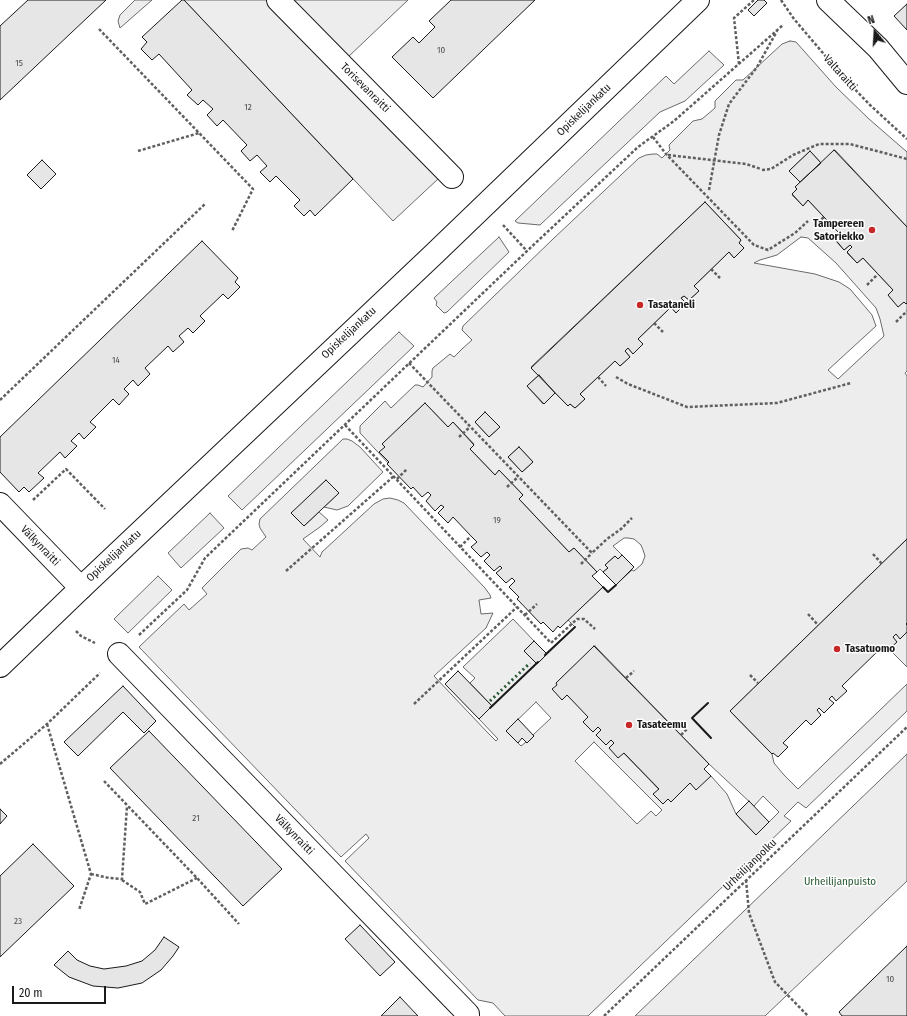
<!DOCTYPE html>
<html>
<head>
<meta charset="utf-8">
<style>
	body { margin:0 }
	#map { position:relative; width:907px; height:1016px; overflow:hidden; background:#fff; font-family:"Fira Sans Condensed",sans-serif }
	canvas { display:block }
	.north { position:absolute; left:855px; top:12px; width:40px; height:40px; -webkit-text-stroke:3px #fff; paint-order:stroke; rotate:342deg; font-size:11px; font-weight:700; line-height:16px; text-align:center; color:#1a1a1a }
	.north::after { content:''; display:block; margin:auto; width:14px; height:18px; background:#1a1a1a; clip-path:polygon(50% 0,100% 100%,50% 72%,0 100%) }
	.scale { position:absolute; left:12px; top:986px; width:94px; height:18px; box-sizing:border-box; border:2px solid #1a1a1a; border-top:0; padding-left:5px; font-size:12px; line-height:14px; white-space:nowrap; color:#1a1a1a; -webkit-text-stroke:3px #fff; paint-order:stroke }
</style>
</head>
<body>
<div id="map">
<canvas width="907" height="1016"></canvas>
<div class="north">N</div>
<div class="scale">20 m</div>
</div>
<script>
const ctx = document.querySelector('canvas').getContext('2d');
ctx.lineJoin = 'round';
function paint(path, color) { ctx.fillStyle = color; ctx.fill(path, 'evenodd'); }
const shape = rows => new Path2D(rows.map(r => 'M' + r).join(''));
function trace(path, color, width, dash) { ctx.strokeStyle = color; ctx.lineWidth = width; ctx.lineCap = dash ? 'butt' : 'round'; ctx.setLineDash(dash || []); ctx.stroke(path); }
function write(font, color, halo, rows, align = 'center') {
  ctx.font = font + ' "Fira Sans Condensed",sans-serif'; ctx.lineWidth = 3; ctx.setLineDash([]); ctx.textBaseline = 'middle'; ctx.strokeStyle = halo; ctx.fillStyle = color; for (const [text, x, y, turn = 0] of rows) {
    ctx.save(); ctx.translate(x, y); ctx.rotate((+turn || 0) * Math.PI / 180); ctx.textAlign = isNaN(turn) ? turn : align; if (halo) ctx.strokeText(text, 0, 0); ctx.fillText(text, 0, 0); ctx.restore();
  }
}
const built = shape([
	[135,0,152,0,120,28,118,21,120,15,135,0],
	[184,0,266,0,438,179,393,221,184,0],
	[292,0,408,0,347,58,292,0],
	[790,41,796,42,836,87,869,119,907,152,907,227,835,150,821,163,810,151,789,171,800,182,797,189,792,195,803,206,808,200,839,233,834,239,844,250,850,245,852,247,847,253,857,263,863,258,893,290,888,295,898,306,904,302,907,303,907,371,905,373,907,376,907,539,730,711,772,754,774,763,784,775,798,789,907,684,907,711,806,808,798,802,784,816,791,821,588,1016,505,1016,493,1003,478,1000,345,861,369,838,366,834,341,857,139,647,184,604,189,610,207,594,202,588,241,549,248,548,252,550,266,537,260,528,259,524,260,519,343,439,347,439,352,441,360,447,383,472,348,506,337,510,324,507,339,493,326,480,292,513,304,526,319,512,328,520,320,527,303,539,320,557,322,552,374,504,383,499,390,498,398,500,404,503,485,588,490,595,491,598,479,600,481,614,493,613,486,628,434,676,488,733,496,741,498,739,479,719,492,706,470,683,475,678,463,667,513,619,534,641,524,651,537,664,575,627,568,620,603,587,608,592,632,570,634,571,642,564,645,556,643,550,641,545,634,539,628,538,624,538,613,546,622,555,618,559,615,556,605,565,608,568,603,572,600,569,597,572,574,548,569,552,519,499,523,495,500,471,495,475,470,449,474,444,453,422,448,427,425,403,383,444,395,457,389,464,362,435,360,433,360,426,385,401,391,408,415,385,418,385,423,387,432,377,432,371,433,368,450,354,454,357,463,348,472,340,462,330,463,326,553,239,639,158,646,155,653,154,657,154,662,158,670,150,669,145,693,121,702,119,715,108,715,101,736,80,743,80,782,44,790,41],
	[705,202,741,240,739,243,744,248,734,258,729,252,694,286,699,291,689,300,684,296,681,298,686,303,676,313,671,307,638,339,643,344,633,354,628,348,625,351,630,357,620,366,615,361,580,394,585,399,575,408,570,404,568,406,555,393,543,404,527,386,539,375,531,367,705,202],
	[801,237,808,238,836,263,876,308,880,319,884,336,838,379,828,370,876,326,872,315,850,289,839,282,815,274,754,263,760,260,777,255,801,237],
	[485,412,500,427,489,437,475,422,485,412],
	[519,447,533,462,522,472,508,457,519,447],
	[595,646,709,764,754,806,763,796,779,812,756,835,736,814,727,794,711,776,690,783,671,802,556,683,595,646],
	[536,702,551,718,533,735,534,736,527,743,526,742,521,746,506,731,536,702],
	[594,742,662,810,656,816,651,811,637,824,575,761,594,742],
	[709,51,724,65,685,101,660,112,540,225,518,223,515,221,666,76,674,84,709,51],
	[499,237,509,252,447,312,444,313,436,305,437,302,434,298,499,237],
	[399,332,414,346,242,510,228,496,399,332],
	[210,513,224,528,181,568,168,553,210,513],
	[158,576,172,590,128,633,114,619,158,576],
	[907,623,907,667,885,645,907,623],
	[907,754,907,881,765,1016,635,1016,907,754]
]);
const building = shape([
	[28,0,106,0,0,100,0,26,28,0],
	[182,0,184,0,353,179,315,216,310,210,304,216,294,206,300,200,276,176,270,182,260,172,267,166,257,155,250,161,241,151,247,145,223,120,217,126,207,115,213,109,203,100,198,105,187,95,192,90,159,54,152,60,141,49,147,42,142,37,182,0],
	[451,0,535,0,433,98,392,57,413,37,419,43,435,27,429,21,451,0],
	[758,0,764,0,767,3,754,16,748,10,758,0],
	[907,4,907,30,894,16,907,4],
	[834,150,907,227,907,303,906,304,904,302,898,307,888,295,893,290,863,258,857,263,847,252,852,247,850,245,844,250,834,238,839,233,808,200,803,206,792,194,797,189,795,187,834,150],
	[810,151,821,163,800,182,789,171,810,151],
	[42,160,56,174,41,189,27,175,42,160],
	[705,202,741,240,739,243,744,248,734,258,729,252,694,286,699,291,689,300,684,296,681,298,686,303,676,313,671,307,638,339,643,344,633,354,628,348,625,351,630,357,620,366,615,361,580,394,585,399,575,408,570,404,568,406,531,368,705,202],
	[202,241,238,278,235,282,240,287,228,299,223,294,200,316,205,321,193,333,188,328,179,336,184,342,173,352,168,346,145,368,150,374,138,386,133,380,124,389,129,394,119,405,113,399,90,422,96,427,84,439,79,433,71,441,77,446,65,458,60,452,38,473,44,478,29,492,24,487,19,492,0,472,0,437,202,241],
	[539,375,555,393,544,404,527,386,539,375],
	[425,403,448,427,453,422,474,445,470,449,495,475,499,470,523,495,519,499,569,552,574,548,597,572,592,576,603,587,560,628,558,626,553,632,543,622,541,624,517,599,519,597,509,587,515,581,512,578,506,583,496,573,502,568,500,566,494,571,484,561,490,555,487,552,481,557,471,547,477,542,471,536,453,517,448,523,438,513,444,507,441,505,435,511,426,501,431,495,428,492,422,497,413,487,411,489,387,464,389,462,379,452,385,447,382,444,425,403],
	[485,412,500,427,489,437,475,422,485,412],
	[519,447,533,462,522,472,508,457,519,447],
	[326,480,339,493,304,526,291,513,326,480],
	[907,539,907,623,906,624,907,625,907,632,900,639,896,634,893,637,897,642,887,651,882,647,842,686,847,691,836,701,832,696,829,699,834,703,824,713,819,708,817,710,821,715,811,725,806,720,783,743,788,747,778,757,773,753,772,754,730,711,907,539],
	[622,555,634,567,616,585,603,572,608,568,605,565,615,556,618,559,622,555],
	[534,641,547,654,537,664,524,651,534,641],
	[594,646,709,764,704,769,711,776,696,790,690,783,671,802,668,799,663,804,653,794,659,789,624,753,618,758,609,748,614,743,611,740,606,745,596,735,601,730,598,727,593,732,583,722,588,717,567,695,562,700,552,689,557,685,556,683,594,646],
	[458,671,492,706,479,719,445,684,458,671],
	[123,686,156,721,144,733,123,712,78,756,64,742,123,686],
	[518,719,534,736,527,743,522,738,518,743,506,731,518,719],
	[149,731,282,869,243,906,110,768,149,731],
	[749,801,769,822,756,835,736,814,749,801],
	[0,809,7,816,0,824,0,809],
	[33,844,74,886,0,957,0,876,33,844],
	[360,925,395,962,380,976,345,939,360,925],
	[164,937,179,947,173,956,161,970,142,983,118,988,93,986,69,977,54,965,68,951,77,960,90,966,104,969,126,966,142,961,155,950,164,937],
	[907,946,907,1016,842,1016,839,1012,907,946],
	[400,997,418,1016,381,1016,400,997]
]);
const path = shape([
	[99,29,253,189,232,231],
	[739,64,734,18,754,0],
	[845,79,870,105,907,139],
	[653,137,666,154,754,245,768,250,795,233,808,221],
	[138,151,199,133],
	[668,155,746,164,761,169],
	[762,170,771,169,793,155,819,144,850,144,907,159],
	[709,190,719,135,729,104,757,67,777,31],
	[503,225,527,251],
	[814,226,824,217],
	[711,269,720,278],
	[867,285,878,274],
	[896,322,907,311],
	[654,323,663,332],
	[409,363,592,553,607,539,621,529,632,518],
	[598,377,606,386],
	[616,377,628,384,687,407,777,403,851,383],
	[0,400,205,204],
	[345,425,551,643,577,619,584,619,595,629],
	[459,437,470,427],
	[397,479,407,469],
	[507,487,518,477],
	[33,500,66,469,105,509],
	[460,547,471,536],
	[873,554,882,564],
	[581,564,592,553],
	[286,571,394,476],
	[808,614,818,625],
	[525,615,537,604],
	[76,631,81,636,95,643],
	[139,635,187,590,205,558,527,251,638,147,674,121,783,25],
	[750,675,758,683],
	[626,678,634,671],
	[414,704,517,607],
	[47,724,91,874,79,910],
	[681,735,688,728],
	[0,764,47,724,100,673],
	[104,781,197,878,239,924],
	[91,874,109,878,122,879,127,806],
	[122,880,140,892,145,904,197,878],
	[746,880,749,913,775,982,808,1016],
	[604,1016,907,727]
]);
const minor = shape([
	[278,0,452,177],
	[828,0,878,48,907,83],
	[0,504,81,588],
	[119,654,468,1014,468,1016]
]);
const major = shape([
	[0,666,81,588,433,255,698,0]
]);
const pathBridge = shape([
	[781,0,794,19,845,79]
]);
const hedge = shape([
	[490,701,530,663]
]);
const wall = shape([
	[603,587,608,592,616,585],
	[545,655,575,627],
	[708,703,692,718,711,738],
	[490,708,538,662]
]);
const markers = [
	[872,230,4,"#c62828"],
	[640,305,4,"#c62828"],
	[837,649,4,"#c62828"],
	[629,725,4,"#c62828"]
];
const numberNames = [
	["10",441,50],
	["15",19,63],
	["12",248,107],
	["14",116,360],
	["19",497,520],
	["21",196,818],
	["23",18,921],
	["10",890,979]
];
const streetNames = [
	["Valtaraitti",840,73,48],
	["Torisevanraitti",365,88,45],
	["Opiskelijankatu",584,110,-44],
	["Opiskelijankatu",349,333,-43],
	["Välkynraitti",40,546,46],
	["Opiskelijankatu",114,556,-43],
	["Välkynraitti",294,835,46],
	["Urheilijanpolku",750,865,-44]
];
const poiNames = [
	["Tampereen",864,224,"right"],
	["Satoriekko",864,237,"right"],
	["Tasataneli",648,305],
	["Tasatuomo",845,649],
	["Tasateemu",637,725]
];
const parkNames = [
	["Urheilijanpuisto",840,882]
];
paint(built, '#ededed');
trace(built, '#6a6a6a', 1);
paint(building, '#e6e6e6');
trace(building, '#1a1a1a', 1);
trace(minor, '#1a1a1a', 24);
trace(major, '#1a1a1a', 24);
trace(path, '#5f5f5f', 2.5, [3, 2]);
trace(minor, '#fff', 22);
trace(major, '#fff', 22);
trace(pathBridge, '#5f5f5f', 2.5, [3, 2]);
trace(hedge, '#2b5a34', 3, [2, 3]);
trace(wall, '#1a1a1a', 2);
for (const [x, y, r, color] of markers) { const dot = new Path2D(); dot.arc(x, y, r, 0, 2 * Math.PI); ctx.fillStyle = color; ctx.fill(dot); trace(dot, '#fff', 1.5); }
write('9px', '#4d4d4d', null, numberNames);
write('11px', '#1a1a1a', '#fff', streetNames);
write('bold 11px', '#1a1a1a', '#fff', poiNames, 'left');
write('11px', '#2b5a34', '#fff', parkNames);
</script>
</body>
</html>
